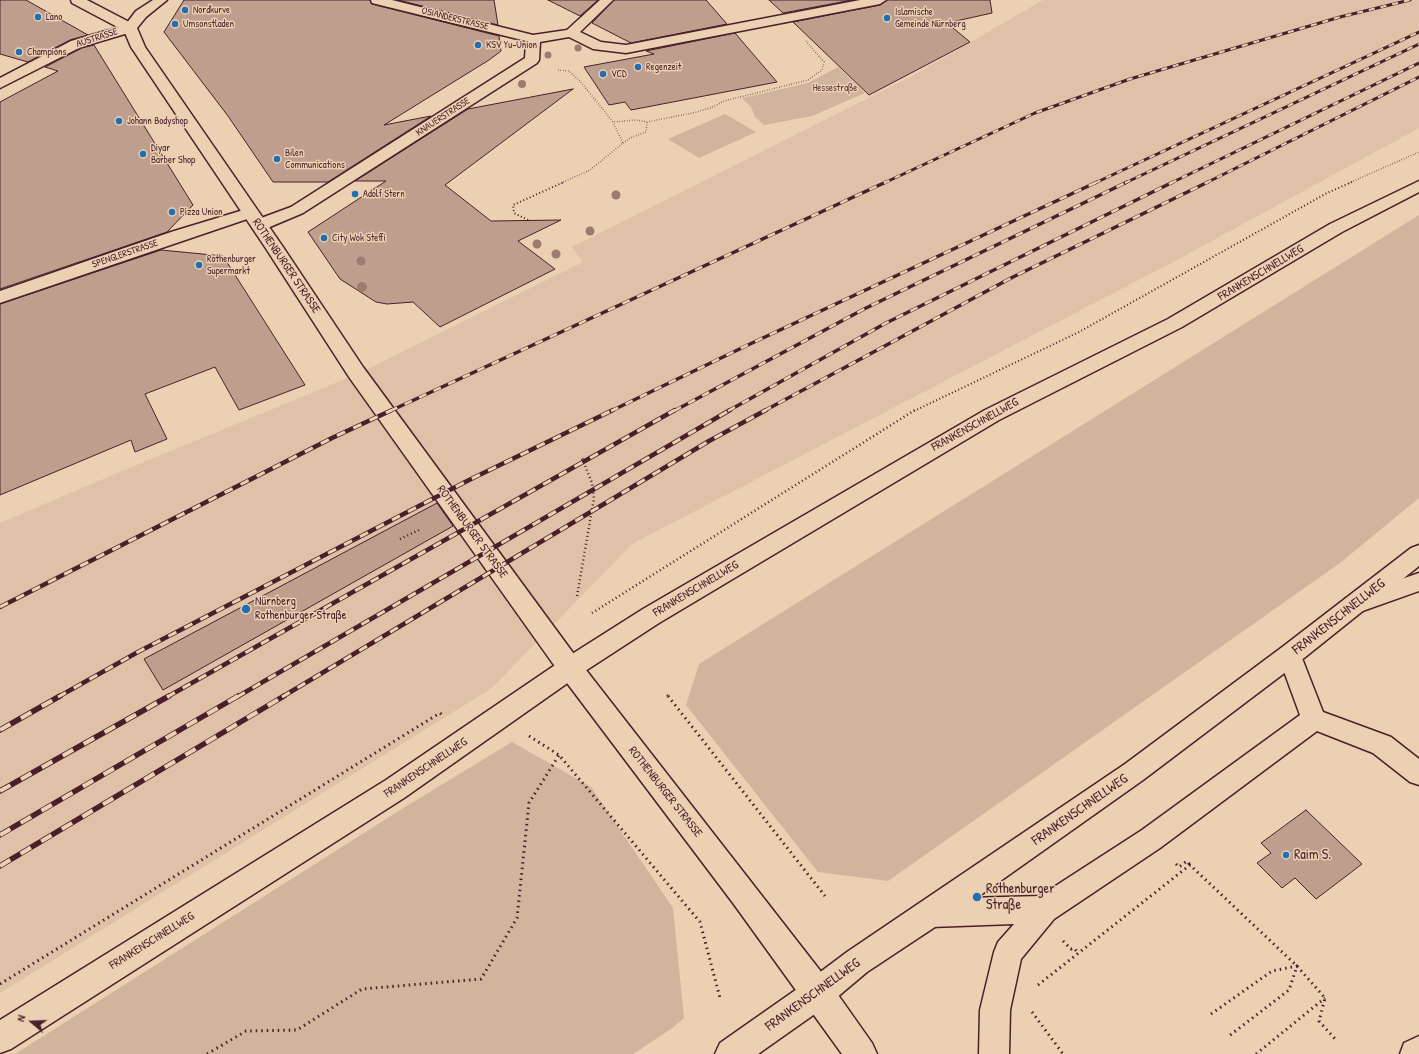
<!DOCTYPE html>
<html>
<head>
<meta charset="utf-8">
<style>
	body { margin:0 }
	#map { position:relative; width:1419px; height:1054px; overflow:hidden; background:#ebd0b2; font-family:"Patrick Hand",sans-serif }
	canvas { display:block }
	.north { position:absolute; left:12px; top:1002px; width:40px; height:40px; -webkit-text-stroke:3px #ebd0b2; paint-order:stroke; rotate:289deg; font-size:11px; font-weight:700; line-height:16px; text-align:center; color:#4a1f2b }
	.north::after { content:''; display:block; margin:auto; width:14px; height:18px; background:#4a1f2b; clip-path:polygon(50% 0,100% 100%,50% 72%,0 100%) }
</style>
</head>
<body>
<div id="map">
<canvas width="1419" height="1054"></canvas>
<div class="north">N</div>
</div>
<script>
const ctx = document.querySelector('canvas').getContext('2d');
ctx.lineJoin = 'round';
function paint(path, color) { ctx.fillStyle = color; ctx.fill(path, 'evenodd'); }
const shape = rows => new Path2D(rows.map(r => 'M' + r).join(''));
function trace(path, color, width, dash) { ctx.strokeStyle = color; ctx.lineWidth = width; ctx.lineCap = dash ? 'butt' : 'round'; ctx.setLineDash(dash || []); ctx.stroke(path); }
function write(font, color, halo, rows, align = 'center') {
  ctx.font = font + ' "Patrick Hand",sans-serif'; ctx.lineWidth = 3; ctx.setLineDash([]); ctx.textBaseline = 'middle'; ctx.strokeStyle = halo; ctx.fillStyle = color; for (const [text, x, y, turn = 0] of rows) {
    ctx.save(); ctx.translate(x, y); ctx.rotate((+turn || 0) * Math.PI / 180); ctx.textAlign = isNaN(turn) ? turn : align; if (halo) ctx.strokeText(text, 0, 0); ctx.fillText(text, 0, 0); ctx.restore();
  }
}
const built = shape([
	[1043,0,1419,0,1419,128,1175,261,632,544,492,688,0,993,0,523,127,469,360,373,583,262,572,247,914,75]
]);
const green = shape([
	[838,67,865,93,812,116,764,125,755,117,751,107,742,98,808,83],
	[725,114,756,132,699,158,668,139],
	[1419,215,1419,498,1340,563,888,881,818,872,686,705,699,664],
	[512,742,591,787,673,908,684,1018,671,1029,633,1054,15,1054,405,807]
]);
const building = shape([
	[0,0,26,0,88,35,70,40,28,62,0,54,0,0],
	[184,0,370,0,372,4,499,36,501,51,489,60,384,125,431,116,328,182,273,182,228,116,164,32,184,0],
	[398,0,494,0,498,25,398,0],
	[548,0,598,0,580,16,548,0],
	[614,0,706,0,727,24,631,43,592,23,614,0],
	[769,0,852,0,783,13,769,0],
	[887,0,990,0,992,13,947,23,970,42,869,95,793,22,880,5,887,0],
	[735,33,777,82,631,110,625,102,609,105,584,67,654,54,646,51,735,33],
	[94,45,193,205,167,232,0,289,0,102,58,71,45,67,82,48,94,45],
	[573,89,445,185,491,221,561,220,518,241,555,269,440,327,413,302,387,304,376,302,340,279,308,232,386,181,355,181,468,109,573,89],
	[161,250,223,256,305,385,239,410,215,367,145,394,167,439,135,452,131,440,0,495,0,304,161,250],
	[437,503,453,526,163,690,144,659,437,503],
	[1306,810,1362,864,1316,899,1295,878,1282,888,1257,863,1271,853,1261,843,1306,810]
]);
const pathFar3 = shape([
	[558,70,569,71,580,81,613,122,636,120,647,122,697,112,713,107,724,101,808,80,822,70,824,62,805,40],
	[623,143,630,138,646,132,647,122],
	[561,183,590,170,623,143,613,122],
	[1349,183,1419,152]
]);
const pathFar2 = shape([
	[528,220,514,213,513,205,564,182],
	[914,411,1079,332,1327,193,1352,182]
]);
const pathFar1 = shape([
	[400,539,419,530],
	[577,596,594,498,592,483,582,458],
	[592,613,915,410],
	[667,695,669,697]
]);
const path = shape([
	[668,696,825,896],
	[529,736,559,755,700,922,720,998],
	[1176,864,1179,867,1187,861,1190,865],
	[1063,941,1071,949,1074,948,1078,953],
	[0,984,440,713,442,715],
	[1038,985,1190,865,1297,966,1325,998,1319,1021,1336,1040],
	[1032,1012,1063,1054],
	[1211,1014,1272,971,1297,966,1289,990,1229,1036],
	[207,1054,246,1031,297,1030,362,989,481,979,517,918,529,803,559,755],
	[1256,1054,1325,998]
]);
const service = shape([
	[1290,645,1298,648,1323,712,1391,737,1419,759,1419,785,1410,782,1373,753,1317,731,1160,848,1054,919,1021,959,1010,1010,1009,1054,979,1054,980,1010,994,952,998,942,1014,924,931,927,921,923,917,913,921,903,931,899,1040,896,1142,830,1300,715,1278,655,1282,648,1290,645],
	[1419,1036,1419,1054,1400,1054,1404,1043,1419,1036]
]);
const minor = shape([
	[371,0,392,0,533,35,567,30,600,0,613,0,580,32,601,42,626,45,860,0,886,0,880,4,626,53,593,49,569,37,540,42,539,60,537,63,303,213,265,229,259,230,253,229,251,225,253,221,291,207,525,58,526,41,372,3,371,0],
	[130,24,135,25,137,28,135,31,81,47,0,88,0,78,71,41,130,24],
	[250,208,256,210,258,213,256,216,0,303,0,291,171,232,250,208]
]);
const tertiary = shape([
	[71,0,87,0,135,25,137,28,135,31,125,31,72,3,71,0]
]);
const secondary = shape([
	[153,0,167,0,146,17,137,28,145,47,283,247,363,367,579,661,829,982,872,1043,877,1054,842,1054,733,903,561,675,349,377,265,247,131,47,123,28,136,11,153,0],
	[1419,573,1419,591,1354,614,1346,612,1342,605,1346,598,1419,573]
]);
const primary = shape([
	[1419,181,1419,192,1342,232,1182,327,999,420,659,623,579,675,570,678,561,675,558,668,561,661,643,609,985,410,1168,319,1330,224,1419,181],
	[1419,545,1419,566,1299,662,1143,780,941,923,867,972,829,1004,758,1054,715,1054,720,1043,807,982,847,952,1125,764,1281,648,1411,548,1419,545]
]);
const trunk = shape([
	[570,658,579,661,582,668,579,675,404,798,11,1049,0,1053,0,1020,386,780,561,661,570,658]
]);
const railFar3 = shape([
	[884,183,1035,113,1130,79,1340,17,1410,0],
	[1095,183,1419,32],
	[1125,183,1419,44],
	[1171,183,1419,63],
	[1206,183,1419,77]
]);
const railFar2 = shape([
	[390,411,886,182],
	[611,411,750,344,1097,182],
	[674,411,864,309,1127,182],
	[728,411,886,323,1173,182],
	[764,411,1011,278,1208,182]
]);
const railFar1 = shape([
	[0,607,332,438,392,410],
	[58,697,138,652,469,480,613,410],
	[167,697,675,410],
	[237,697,730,410],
	[282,697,709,441,766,410]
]);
const rail = shape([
	[0,730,60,696],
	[0,791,169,696],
	[0,835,238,696],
	[0,866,284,696]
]);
const trees = [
	[578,48,3.5],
	[548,55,3.5],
	[522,84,4],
	[616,195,4.5],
	[590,231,4.5],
	[537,244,4.5],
	[556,254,4.5],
	[361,261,4.5],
	[362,287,5]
];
const markers = [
	[185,10,4,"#1f6fb2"],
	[38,17,4,"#1f6fb2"],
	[887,18,4,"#1f6fb2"],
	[175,24,4,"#1f6fb2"],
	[478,45,4,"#1f6fb2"],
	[19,52,4,"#1f6fb2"],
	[638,67,4,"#1f6fb2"],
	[603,74,4,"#1f6fb2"],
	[119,121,4,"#1f6fb2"],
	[143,154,4,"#1f6fb2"],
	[277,159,4,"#1f6fb2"],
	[355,194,4,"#1f6fb2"],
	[172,212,4,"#1f6fb2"],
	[324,238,4,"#1f6fb2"],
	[199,265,4,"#1f6fb2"],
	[246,609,5,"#1f6fb2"],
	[1286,855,4,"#1f6fb2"],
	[977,897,5,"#1f6fb2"]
];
const farPoinames = [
	["Nordkurve",193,10],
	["Islamische",895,12],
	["Gemeinde Nürnberg",895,24],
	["Lano",46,17],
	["Umsonstladen",183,24],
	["KSV Yu-Union",486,45],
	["Champions",27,52],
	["Regenzeit",646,67],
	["VCD",611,74],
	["Johann Bodyshop",127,121],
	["Diyar",151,148],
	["Barber Shop",151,160],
	["Bilen",285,153],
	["Communications",285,165],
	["Adolf Stern",363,194],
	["Pizza Union",180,212],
	["City Wok Steffi",332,238],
	["Rothenburger",207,259],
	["Supermarkt",207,271]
];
const farStreetnames = [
	["OSIANDERSTRASSE",455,19,14],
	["AUSTRASSE",97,38,-18],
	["KNAUERSTRASSE",443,117,-33],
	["SPENGLERSTRASSE",125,254,-19]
];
const farParknames = [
	["Hessestraße",835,88]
];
const streetNames = [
	["ROTHENBURGER STRASSE",286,266,56],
	["FRANKENSCHNELLWEG",1261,273,-31],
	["FRANKENSCHNELLWEG",975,425,-29],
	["ROTHENBURGER STRASSE",472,532,54],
	["FRANKENSCHNELLWEG",696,589,-31],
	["FRANKENSCHNELLWEG",426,768,-34],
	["ROTHENBURGER STRASSE",665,792,52],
	["FRANKENSCHNELLWEG",152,941,-32]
];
const poiNames = [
	["Nürnberg",255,602],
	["Rothenburger Straße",255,616]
];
const nearStreetnames = [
	["FRANKENSCHNELLWEG",1339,617,-38],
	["FRANKENSCHNELLWEG",1080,810,-35],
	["FRANKENSCHNELLWEG",813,995,-36]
];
const nearPoinames = [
	["Raim S.",1294,855],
	["Rothenburger",986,889],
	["Straße",986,905]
];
paint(built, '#dec1a7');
paint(green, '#d0b49c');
paint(building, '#be9f8d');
trace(building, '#4a1f2b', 1);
trace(service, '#4a1f2b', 3);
trace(minor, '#4a1f2b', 3);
trace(tertiary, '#4a1f2b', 3);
trace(secondary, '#4a1f2b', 3);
trace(primary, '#4a1f2b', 3);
trace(trunk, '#4a1f2b', 3);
trace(pathFar3, '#4a1f2b', 1.5, [0.5, 2]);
trace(pathFar2, '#4a1f2b', 2, [1, 2.5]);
trace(pathFar1, '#4a1f2b', 2.5, [1, 3]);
trace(path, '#4a1f2b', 3, [1.5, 4]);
paint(service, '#ebd0b2');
paint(minor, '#ebd0b2');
paint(tertiary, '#ebd0b2');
paint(secondary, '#ebd0b2');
paint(primary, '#ebd0b2');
paint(trunk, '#ebd0b2');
trace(railFar3, '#4a1f2b', 3);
trace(railFar2, '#4a1f2b', 3.5);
trace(railFar1, '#4a1f2b', 4.5);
trace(rail, '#4a1f2b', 5.5);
trace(railFar3, '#ebd0b2', 2, [6]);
trace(railFar2, '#ebd0b2', 2.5, [8]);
trace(railFar1, '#ebd0b2', 3, [9]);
trace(rail, '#ebd0b2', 4, [12]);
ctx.fillStyle = '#9d7b71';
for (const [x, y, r] of trees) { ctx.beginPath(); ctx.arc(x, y, r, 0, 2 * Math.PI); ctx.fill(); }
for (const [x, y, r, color] of markers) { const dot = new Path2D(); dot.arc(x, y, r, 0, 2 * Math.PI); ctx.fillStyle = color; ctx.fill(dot); trace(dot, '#ebd0b2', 1.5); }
write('10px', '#4a1f2b', '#ebd0b2', farPoinames, 'left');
write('10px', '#4a1f2b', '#ebd0b2', farStreetnames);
write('10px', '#5e353c', '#ebd0b2', farParknames);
write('12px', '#4a1f2b', '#ebd0b2', streetNames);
write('12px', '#4a1f2b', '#ebd0b2', poiNames, 'left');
write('14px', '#4a1f2b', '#ebd0b2', nearStreetnames);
write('14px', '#4a1f2b', '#ebd0b2', nearPoinames, 'left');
</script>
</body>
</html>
